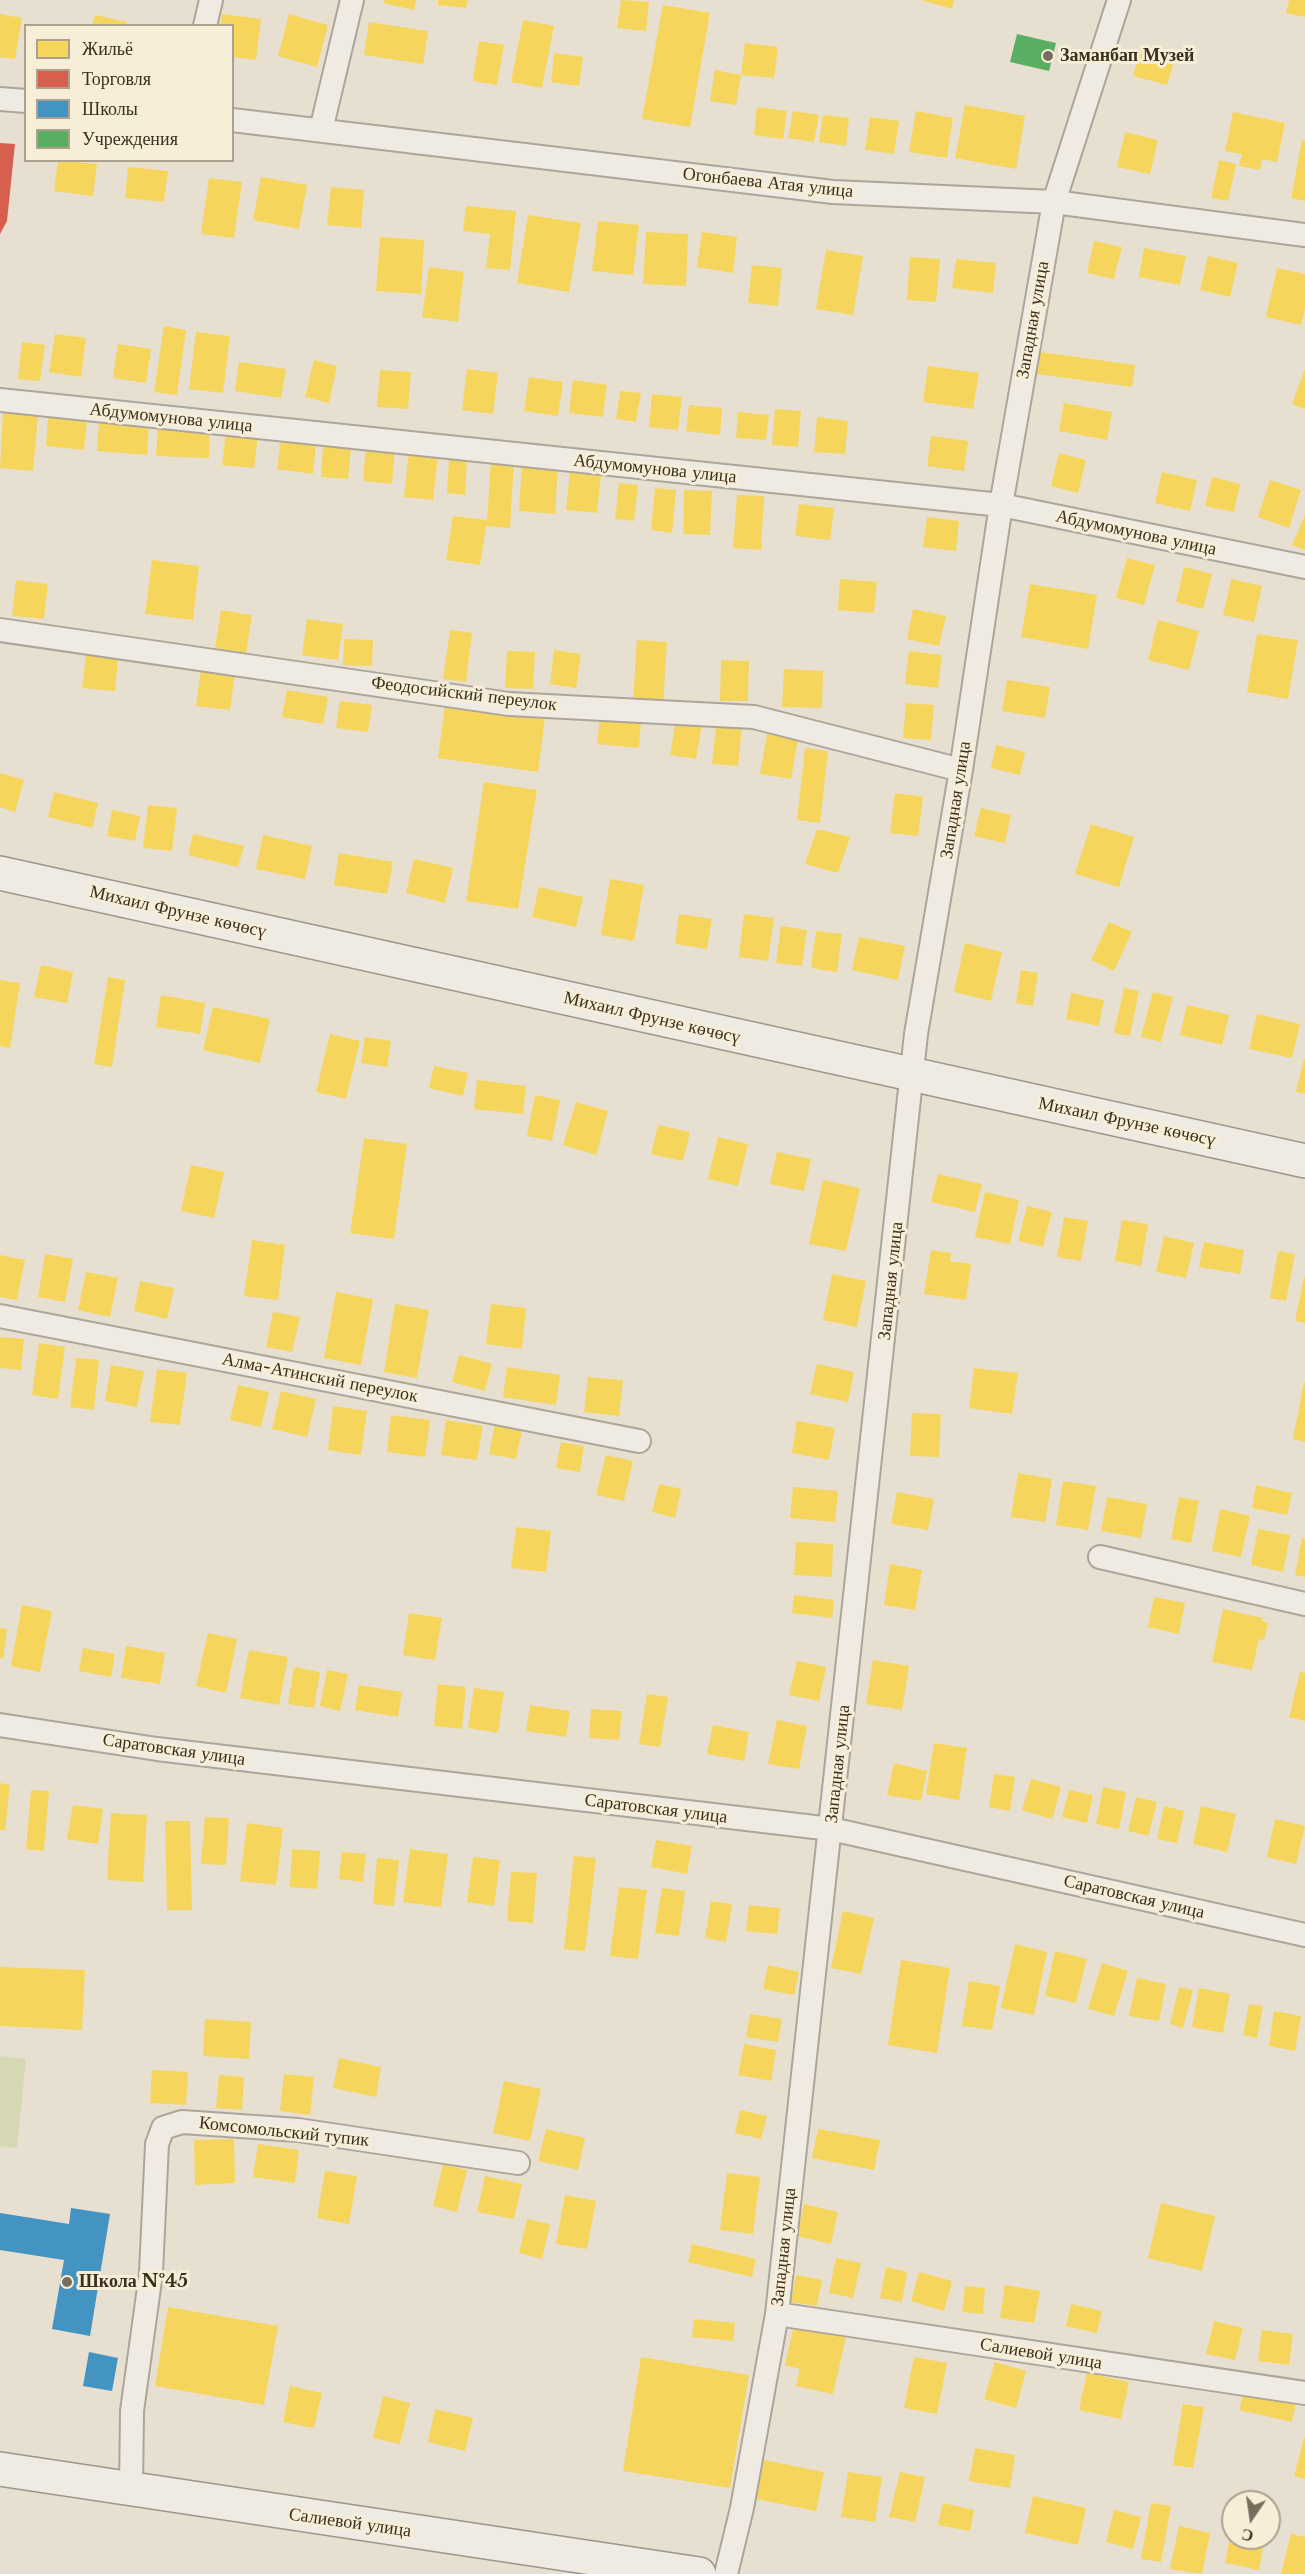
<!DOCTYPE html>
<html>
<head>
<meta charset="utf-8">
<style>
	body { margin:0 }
	#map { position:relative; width:1305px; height:2574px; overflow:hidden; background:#e7e0d1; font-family:"Libre Baskerville",serif }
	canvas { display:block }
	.legend { position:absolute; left:24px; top:24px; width:210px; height:138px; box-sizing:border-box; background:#f7eed8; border:2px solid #ada18e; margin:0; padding:8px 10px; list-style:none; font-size:18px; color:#3d2e20 }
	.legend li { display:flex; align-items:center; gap:12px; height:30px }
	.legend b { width:30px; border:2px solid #ada18e }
	.north { position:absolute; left:1221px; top:2490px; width:60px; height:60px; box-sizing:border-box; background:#f7eed8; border:2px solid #ada18e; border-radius:50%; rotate:193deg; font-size:16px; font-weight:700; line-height:24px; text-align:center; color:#3d2e20 }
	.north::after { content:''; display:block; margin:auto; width:21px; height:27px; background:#786c5e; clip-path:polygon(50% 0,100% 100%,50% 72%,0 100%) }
</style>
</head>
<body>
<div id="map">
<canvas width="1305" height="2574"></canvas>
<ul class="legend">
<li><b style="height:16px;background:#f6d55c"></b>Жильё</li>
<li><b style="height:16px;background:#d6604d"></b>Торговля</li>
<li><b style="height:16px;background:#4393c3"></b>Школы</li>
<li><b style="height:16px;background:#5aae61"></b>Учреждения</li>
</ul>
<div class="north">С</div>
</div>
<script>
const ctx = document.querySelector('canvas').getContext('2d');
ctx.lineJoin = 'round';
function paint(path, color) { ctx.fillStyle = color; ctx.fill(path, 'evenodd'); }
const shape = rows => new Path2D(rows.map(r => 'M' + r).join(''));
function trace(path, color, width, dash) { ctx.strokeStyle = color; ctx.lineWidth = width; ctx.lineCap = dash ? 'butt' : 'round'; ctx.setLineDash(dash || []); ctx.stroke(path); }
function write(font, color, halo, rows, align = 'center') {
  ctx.font = font + ' "Libre Baskerville",serif'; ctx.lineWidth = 6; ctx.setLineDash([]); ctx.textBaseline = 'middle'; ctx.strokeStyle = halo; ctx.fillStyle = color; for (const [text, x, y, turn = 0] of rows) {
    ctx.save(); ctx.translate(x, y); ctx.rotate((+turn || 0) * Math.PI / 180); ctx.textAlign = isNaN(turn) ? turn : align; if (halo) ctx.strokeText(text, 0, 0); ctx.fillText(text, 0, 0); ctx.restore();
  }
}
const green = shape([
	[0,2056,26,2059,17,2148,0,2146]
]);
const homes = shape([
	[384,0,416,0,414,10,383,3],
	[438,0,468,0,466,8,438,5],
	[621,0,649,2,646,31,617,28],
	[921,0,954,0,952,9],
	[1289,0,1305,0,1305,17,1286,13],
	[663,5,710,13,690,127,642,119],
	[0,14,22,18,15,59,0,57],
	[222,14,261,19,256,60,232,57,232,26,220,26],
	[289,14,328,25,317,67,278,56],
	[95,15,127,22,126,26,92,26],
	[523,20,554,26,542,88,511,82],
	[369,22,428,31,423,64,364,55],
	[479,41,504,45,497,85,473,81],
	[745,43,778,47,774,78,741,75],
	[1142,45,1176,54,1167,85,1133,76],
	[554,53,583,57,579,86,551,82],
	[715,70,741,75,736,105,710,101],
	[965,105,1025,116,1016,169,955,158],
	[757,107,787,111,783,139,754,135],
	[793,111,819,115,814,142,788,138],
	[916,111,953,118,947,158,909,152],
	[1233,112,1285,123,1277,162,1262,159,1260,170,1239,166,1242,154,1225,151],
	[823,115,849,118,846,146,819,142],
	[870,117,899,121,894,154,865,150],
	[1125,132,1158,140,1150,174,1117,167],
	[1302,140,1305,141,1305,201,1291,198],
	[58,160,97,164,93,196,54,191],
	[1219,160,1236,164,1228,201,1211,198],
	[128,167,168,171,164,202,125,198],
	[261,177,307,185,299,229,253,220],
	[209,178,242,182,234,238,201,234],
	[331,187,364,190,361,228,327,225],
	[466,206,516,211,510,270,486,268,490,234,463,231],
	[528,215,581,223,569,292,517,283],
	[598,221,639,225,633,275,592,271],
	[646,232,688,234,686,286,643,284],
	[702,232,737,237,733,273,697,267],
	[380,237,424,240,421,294,376,291],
	[1094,241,1122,247,1114,279,1087,273],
	[1144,248,1186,256,1180,285,1139,277],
	[826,250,863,256,853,315,816,309],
	[1208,256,1238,263,1230,297,1200,290],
	[910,257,940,259,936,302,907,300],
	[956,259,996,263,993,293,952,288],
	[752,265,782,268,778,306,748,303],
	[429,267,464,272,458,322,422,317],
	[1277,268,1305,274,1305,309,1301,325,1266,317],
	[164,326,186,330,177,395,154,392],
	[196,332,230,336,223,393,189,389],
	[55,334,86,338,81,377,49,372],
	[22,342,45,345,40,381,18,379],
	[118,344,151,349,146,383,113,378],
	[1040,352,1135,365,1132,387,1037,374],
	[314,360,337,366,329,403,305,397],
	[239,362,286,369,281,398,235,391],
	[928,366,979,373,973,409,923,402],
	[467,369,498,373,493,414,462,410],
	[1305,369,1305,409,1292,404],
	[380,370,411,372,408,409,377,407],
	[529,377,563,382,558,416,524,411],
	[573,380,607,385,603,417,569,413],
	[620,391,641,393,636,422,616,419],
	[652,394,682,397,678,430,649,427],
	[1064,403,1112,412,1107,440,1059,431],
	[689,405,722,408,720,435,686,431],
	[775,409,801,411,798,447,772,445],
	[738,412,769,415,766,440,736,438],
	[3,413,38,416,33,471,0,468],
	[48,417,87,420,84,450,46,446],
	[817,417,848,421,845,454,814,452],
	[99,421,149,424,147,455,97,451],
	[158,427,210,430,209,458,156,456],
	[226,431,258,435,254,468,222,465],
	[931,436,968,441,964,471,927,466],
	[281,439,316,443,313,474,277,469],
	[323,446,351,448,348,479,321,477],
	[366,446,395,449,392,484,363,481],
	[409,451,438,455,433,500,404,497],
	[1059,453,1086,460,1078,493,1051,486],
	[449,459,467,460,465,495,447,493],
	[491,461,514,462,510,528,486,526,480,565,446,560,453,516,487,520],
	[522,464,558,466,555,514,519,511],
	[570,471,601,474,597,513,566,510],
	[1162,472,1197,480,1190,511,1155,503],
	[1212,477,1240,484,1234,512,1205,506],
	[1270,480,1301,490,1289,528,1258,517],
	[619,483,638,485,634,521,615,519],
	[655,488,676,490,672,533,651,530],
	[684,490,712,491,710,535,683,534],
	[737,495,764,496,761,550,733,548],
	[799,504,834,508,830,540,795,536],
	[1305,515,1305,550,1292,545],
	[927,517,959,521,956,551,923,547],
	[1127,558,1155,565,1144,605,1116,598],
	[152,560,199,566,193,620,145,614],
	[1184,567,1212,574,1203,609,1176,602],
	[840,579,877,582,874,613,838,610],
	[1231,579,1262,586,1254,622,1223,615],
	[16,580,48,584,44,619,12,616],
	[1030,584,1097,595,1088,649,1021,637],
	[913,609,946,616,939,646,907,639],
	[221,610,252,615,246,653,215,648],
	[307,619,343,624,338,660,302,655],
	[1158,620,1199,631,1189,670,1148,660],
	[450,630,472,633,466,682,443,679],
	[1257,634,1298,640,1288,699,1247,692],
	[344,639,373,640,372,666,343,665],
	[637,640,667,642,663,704,633,702],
	[554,650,581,654,576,688,550,684],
	[507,651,535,652,533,689,505,688],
	[909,651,942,655,938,688,905,684],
	[86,654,118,658,115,691,82,688],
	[721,660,749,661,748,701,720,701],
	[201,669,235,673,230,710,196,706],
	[784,669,823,671,822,708,782,707],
	[1007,680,1050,687,1045,718,1002,711],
	[287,690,328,697,323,724,282,717],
	[340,701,372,705,368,732,336,728],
	[906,703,934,705,931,740,903,738],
	[445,705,545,718,538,772,438,758],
	[600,717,641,721,639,748,597,744],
	[676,720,702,725,696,759,670,755],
	[716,726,742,728,738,766,712,764],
	[767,734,798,739,791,779,760,774],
	[996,745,1025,752,1020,775,991,768],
	[805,748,828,751,820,823,797,820],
	[0,773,24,780,15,812,0,807],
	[484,782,537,790,518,909,466,901],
	[54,792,98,803,92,828,48,817],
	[895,793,923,797,918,836,890,833],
	[148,805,177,808,172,851,143,848],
	[981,808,1011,815,1005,843,974,836],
	[112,810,140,816,135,841,107,836],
	[1091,824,1134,837,1119,887,1075,874],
	[817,829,850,837,838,873,805,864],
	[193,834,244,846,238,867,188,855],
	[263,835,312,846,305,879,256,869],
	[339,853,393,862,387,894,334,885],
	[414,859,453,868,445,903,406,893],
	[610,879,644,885,634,941,601,935],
	[539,887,583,897,576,927,532,917],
	[679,914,712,919,707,949,675,944],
	[744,914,774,918,768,961,739,957],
	[1109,922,1132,932,1114,971,1091,960],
	[781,926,807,930,802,966,776,963],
	[816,931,842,934,837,972,811,968],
	[859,937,905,946,898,980,852,970],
	[965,943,1002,952,991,1001,954,992],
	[41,965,73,972,67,1003,34,997],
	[1021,970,1038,973,1033,1006,1016,1003],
	[108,977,125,980,112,1067,94,1064],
	[0,980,20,983,10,1048,0,1046],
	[1124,988,1139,991,1130,1036,1114,1033],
	[1153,992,1173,997,1161,1042,1141,1037],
	[1071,993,1104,1000,1099,1026,1066,1019],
	[161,995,205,1003,200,1034,156,1027],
	[1187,1005,1229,1015,1222,1045,1180,1035],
	[213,1007,270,1019,260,1063,203,1050],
	[1257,1014,1300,1024,1292,1058,1249,1049],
	[330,1034,360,1041,346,1099,316,1092],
	[365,1037,391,1041,387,1067,361,1063],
	[1304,1059,1305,1059,1305,1094,1296,1092],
	[434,1066,468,1073,463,1096,429,1088],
	[477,1080,526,1086,523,1114,474,1109],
	[535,1095,560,1100,552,1141,527,1136],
	[576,1102,608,1111,596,1155,563,1145],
	[658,1125,690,1132,683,1161,651,1154],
	[718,1137,748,1144,738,1186,708,1179],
	[364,1138,407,1144,394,1239,350,1233],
	[777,1152,811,1159,804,1191,770,1184],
	[191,1165,224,1172,214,1218,181,1211],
	[938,1174,982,1184,975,1212,931,1202],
	[823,1180,860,1188,846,1251,809,1244],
	[985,1192,1019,1200,1010,1244,975,1237],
	[1027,1206,1052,1212,1043,1247,1018,1241],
	[1064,1217,1088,1221,1081,1261,1057,1257],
	[1122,1220,1148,1224,1141,1266,1115,1261],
	[1164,1236,1194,1243,1186,1278,1156,1272],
	[252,1240,285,1245,278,1300,244,1296],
	[1204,1242,1244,1250,1240,1274,1199,1267],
	[931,1250,951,1253,950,1261,971,1264,966,1300,924,1294],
	[1278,1251,1295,1254,1286,1301,1270,1298],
	[45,1254,73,1259,65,1302,38,1297],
	[0,1255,25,1260,17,1300,0,1297],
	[86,1272,118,1278,110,1317,78,1310],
	[832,1274,866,1281,857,1327,823,1320],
	[1304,1277,1305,1277,1305,1323,1295,1321],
	[140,1281,174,1288,167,1319,134,1311],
	[336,1292,373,1299,361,1365,324,1358],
	[395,1304,429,1310,417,1378,384,1372],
	[491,1304,526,1308,522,1349,486,1344],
	[273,1312,300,1317,292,1352,266,1347],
	[0,1337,24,1339,21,1370,0,1368],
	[39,1343,65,1347,58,1399,32,1395],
	[459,1355,492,1364,485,1391,452,1382],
	[76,1358,99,1360,94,1410,70,1407],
	[817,1364,854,1372,848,1402,810,1394],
	[111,1365,144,1371,137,1407,105,1401],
	[507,1367,560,1375,556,1405,503,1397],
	[974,1368,1018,1373,1012,1414,969,1408],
	[157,1369,187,1373,180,1425,150,1422],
	[588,1377,623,1380,619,1416,584,1412],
	[1304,1382,1305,1383,1305,1442,1293,1439],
	[238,1385,269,1392,261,1427,230,1420],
	[281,1391,316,1399,307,1437,272,1429],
	[333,1406,367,1411,361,1455,328,1450],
	[912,1413,941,1414,939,1457,910,1456],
	[391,1415,430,1420,425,1457,387,1452],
	[446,1420,483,1426,477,1460,441,1455],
	[797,1421,835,1428,829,1460,792,1453],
	[495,1425,522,1430,516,1459,489,1454],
	[561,1442,584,1446,580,1472,556,1468],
	[606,1455,633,1461,624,1501,596,1495],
	[1018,1473,1052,1479,1045,1522,1011,1517],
	[1063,1481,1096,1486,1088,1530,1056,1525],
	[659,1484,681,1489,675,1518,652,1512],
	[1256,1485,1292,1493,1287,1515,1252,1508],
	[793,1487,838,1491,835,1522,790,1518],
	[897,1492,934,1499,928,1530,891,1524],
	[1107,1497,1147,1504,1141,1538,1101,1531],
	[1179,1497,1199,1501,1191,1543,1171,1539],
	[1220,1509,1250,1516,1241,1557,1212,1551],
	[516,1527,551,1531,546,1572,511,1568],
	[1258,1529,1290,1535,1283,1572,1251,1565],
	[1302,1538,1305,1539,1305,1577,1295,1575],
	[796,1542,833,1544,832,1577,794,1575],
	[890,1564,922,1570,915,1610,884,1605],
	[794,1595,834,1600,832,1618,792,1613],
	[1154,1597,1185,1603,1179,1634,1148,1627],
	[22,1605,52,1611,40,1672,11,1666],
	[1223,1609,1263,1618,1262,1621,1268,1623,1264,1640,1259,1639,1252,1670,1212,1662],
	[409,1613,442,1618,435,1660,403,1655],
	[0,1628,7,1629,3,1659,0,1658],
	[208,1633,237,1639,226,1693,196,1686],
	[126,1646,165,1653,160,1684,121,1678],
	[83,1648,115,1654,111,1677,79,1671],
	[249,1650,288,1657,279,1705,240,1698],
	[873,1660,909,1666,902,1710,866,1704],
	[797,1661,826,1667,819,1701,789,1695],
	[294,1667,320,1672,314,1708,288,1704],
	[327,1670,348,1674,340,1711,320,1706],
	[1300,1672,1305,1673,1305,1721,1289,1717],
	[438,1684,466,1687,462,1729,434,1726],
	[359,1685,402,1692,398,1717,355,1710],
	[474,1688,504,1692,498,1733,468,1728],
	[647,1694,668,1697,660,1747,639,1744],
	[530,1705,570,1711,566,1737,526,1731],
	[591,1709,622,1711,619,1740,589,1738],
	[777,1720,807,1726,799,1769,768,1764],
	[713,1725,749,1732,744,1761,707,1754],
	[934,1743,967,1748,959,1800,926,1794],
	[894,1763,927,1771,921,1801,887,1795],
	[994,1774,1015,1777,1010,1811,989,1807],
	[1031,1779,1061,1787,1052,1819,1022,1810],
	[0,1783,10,1785,5,1830,0,1830],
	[1103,1787,1126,1792,1119,1829,1096,1824],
	[31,1790,49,1791,44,1851,26,1849],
	[1069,1790,1093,1795,1087,1823,1062,1817],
	[1136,1797,1157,1802,1148,1836,1128,1831],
	[73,1805,103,1809,98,1844,67,1839],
	[1164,1806,1184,1811,1177,1843,1157,1839],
	[1201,1806,1236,1814,1227,1852,1193,1844],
	[111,1813,147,1815,143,1882,107,1880],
	[205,1817,229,1818,226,1865,201,1864],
	[1275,1819,1305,1826,1296,1864,1267,1857],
	[165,1821,190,1821,192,1910,167,1910],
	[247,1823,283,1828,276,1885,240,1881],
	[656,1840,692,1846,687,1874,651,1867],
	[292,1849,320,1851,317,1889,290,1887],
	[410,1849,448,1854,441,1907,403,1902],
	[342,1852,366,1854,363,1882,339,1879],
	[574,1856,596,1858,585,1951,564,1949],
	[473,1857,500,1860,494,1906,467,1902],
	[377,1858,399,1860,394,1906,373,1904],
	[511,1872,537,1873,533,1923,507,1921],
	[619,1887,647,1890,638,1959,610,1956],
	[662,1888,685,1891,679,1936,655,1933],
	[711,1901,732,1904,726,1942,705,1938],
	[749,1905,780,1908,777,1934,746,1931],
	[843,1911,874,1918,861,1974,831,1968],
	[1015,1944,1047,1952,1034,2015,1001,2008],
	[1055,1951,1087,1959,1076,2003,1045,1996],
	[901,1960,950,1968,937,2053,888,2045],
	[1102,1963,1128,1971,1114,2016,1088,2009],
	[768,1965,799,1972,794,1995,763,1989],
	[0,1967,85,1970,82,2030,0,2026],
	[1137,1978,1166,1984,1159,2021,1129,2016],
	[969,1981,1000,1986,992,2030,962,2026],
	[1179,1987,1193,1990,1183,2028,1170,2024],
	[1199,1988,1230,1994,1223,2033,1192,2027],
	[1249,2004,1263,2006,1257,2038,1243,2035],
	[1274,2011,1301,2016,1295,2051,1269,2046],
	[750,2014,782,2019,778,2042,746,2037],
	[205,2019,251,2022,249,2059,203,2056],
	[744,2044,776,2050,771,2081,738,2075],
	[339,2058,381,2067,376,2097,333,2088],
	[152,2070,188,2072,186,2105,150,2103],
	[284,2074,314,2077,310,2115,280,2111],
	[219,2075,244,2077,242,2110,216,2108],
	[504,2081,541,2089,530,2141,493,2133],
	[740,2110,767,2116,761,2139,735,2133],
	[546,2129,585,2138,578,2170,538,2161],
	[818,2129,880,2140,874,2170,812,2158],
	[234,2139,235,2183,195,2185,194,2140],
	[258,2144,299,2150,295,2183,253,2177],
	[443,2164,467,2170,457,2212,433,2206],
	[325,2171,357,2176,349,2224,317,2218],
	[727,2173,760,2177,753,2234,720,2230],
	[485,2176,522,2184,514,2219,477,2212],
	[565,2195,596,2201,587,2249,556,2244],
	[1161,2203,1215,2216,1202,2271,1148,2258],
	[804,2204,838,2212,831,2244,797,2236],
	[527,2219,550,2224,542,2259,519,2253],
	[692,2244,756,2259,752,2277,688,2262],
	[836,2258,861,2263,853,2298,829,2293],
	[886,2267,907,2272,902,2302,880,2298],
	[919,2272,952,2281,944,2311,911,2301],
	[796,2275,822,2280,817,2306,791,2302],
	[1005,2285,1040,2291,1034,2323,1000,2318],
	[965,2286,985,2288,983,2314,962,2312],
	[1071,2304,1102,2311,1097,2333,1066,2326],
	[168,2307,278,2326,264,2405,155,2386],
	[694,2319,735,2323,733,2341,692,2337],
	[1214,2321,1243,2328,1235,2360,1206,2354],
	[794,2325,846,2337,833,2394,796,2386,800,2369,785,2365],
	[1262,2330,1293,2334,1289,2365,1258,2361],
	[641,2357,749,2375,730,2488,623,2471],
	[914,2357,947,2363,937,2414,904,2408],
	[995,2362,1026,2371,1016,2408,984,2399],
	[1087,2373,1129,2382,1121,2419,1079,2410],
	[290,2386,322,2393,314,2428,283,2422],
	[1244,2390,1296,2402,1292,2422,1239,2410],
	[383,2396,410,2403,400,2444,373,2438],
	[1183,2404,1204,2407,1193,2468,1173,2465],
	[435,2409,473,2418,465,2451,428,2442],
	[1304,2438,1305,2438,1305,2479,1294,2476],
	[975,2448,1015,2455,1010,2488,969,2481],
	[764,2460,824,2472,816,2511,756,2499],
	[848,2472,882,2477,875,2522,841,2517],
	[900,2472,925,2477,915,2522,889,2517],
	[1033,2496,1086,2508,1078,2545,1025,2533],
	[943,2503,974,2510,970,2531,938,2525],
	[1151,2503,1171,2506,1161,2562,1141,2559],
	[1114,2510,1141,2517,1133,2549,1106,2542],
	[1179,2526,1210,2533,1202,2574,1170,2569],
	[1291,2534,1305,2537,1305,2574,1281,2574],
	[1229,2542,1263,2548,1259,2570,1225,2563]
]);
const shops = shape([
	[0,143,15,144,7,221,0,234]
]);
const schools = shape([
	[71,2208,110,2214,90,2336,52,2329,64,2260,0,2250,0,2213,69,2224],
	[89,2352,118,2358,112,2391,83,2386]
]);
const public = shape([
	[1017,34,1056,43,1049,71,1010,62]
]);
const street = shape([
	[205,26,211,0],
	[0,99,26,101],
	[232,120,833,192,1054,202,1305,235],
	[321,130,352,0],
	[0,400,1001,505,1305,567],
	[0,630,509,704,754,717,961,770],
	[0,1316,639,1441],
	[1100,1557,1305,1604],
	[0,1725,157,1749,831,1829,1305,1935],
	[777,2314,1305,2393],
	[131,2491,132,2411,151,2273,157,2144,163,2128,182,2122,298,2130,518,2163],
	[726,2574,742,2508,777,2314,916,1034,961,770,1001,505,1054,202,1119,0]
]);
const secondary = shape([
	[0,873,1305,1161],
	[0,2469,699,2574]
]);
const markers = [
	[1048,56,6,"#786c5e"],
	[67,2282,6,"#786c5e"]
];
const poiNames = [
	["Заманбап Музей",1060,56],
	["Школа №45",79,2282]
];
const streetNames = [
	["Огонбаева Атая улица",768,183,6],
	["Западная улица",1033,320,-80],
	["Абдумомунова улица",171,418,6],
	["Абдумомунова улица",655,469,6],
	["Абдумомунова улица",1136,533,12],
	["Феодосийский переулок",464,694,7],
	["Западная улица",956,800,-81],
	["Михаил Фрунзе көчөсү",178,912,13],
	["Михаил Фрунзе көчөсү",652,1018,13],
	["Михаил Фрунзе көчөсү",1127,1122,12],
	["Западная улица",891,1281,-84],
	["Алма-Атинский переулок",320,1378,11],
	["Саратовская улица",174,1750,8],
	["Западная улица",838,1764,-84],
	["Саратовская улица",656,1809,7],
	["Саратовская улица",1134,1897,13],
	["Комсомольский тупик",284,2132,6],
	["Западная улица",784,2247,-84],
	["Салиевой улица",1041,2354,9],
	["Салиевой улица",350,2523,8]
];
paint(green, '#d6d7b3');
paint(homes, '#f6d55c');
paint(shops, '#d6604d');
paint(schools, '#4393c3');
paint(public, '#5aae61');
trace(street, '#ada599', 26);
trace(secondary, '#9c958a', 36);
trace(street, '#efebe3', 22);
trace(secondary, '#efebe3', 33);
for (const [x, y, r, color] of markers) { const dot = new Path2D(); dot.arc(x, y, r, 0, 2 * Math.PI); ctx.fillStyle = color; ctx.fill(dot); trace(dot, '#f7eed8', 2); }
write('bold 18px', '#3d2e20', '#f7eed8', poiNames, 'left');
write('18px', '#3d2e20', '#f7eed8', streetNames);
</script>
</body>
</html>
